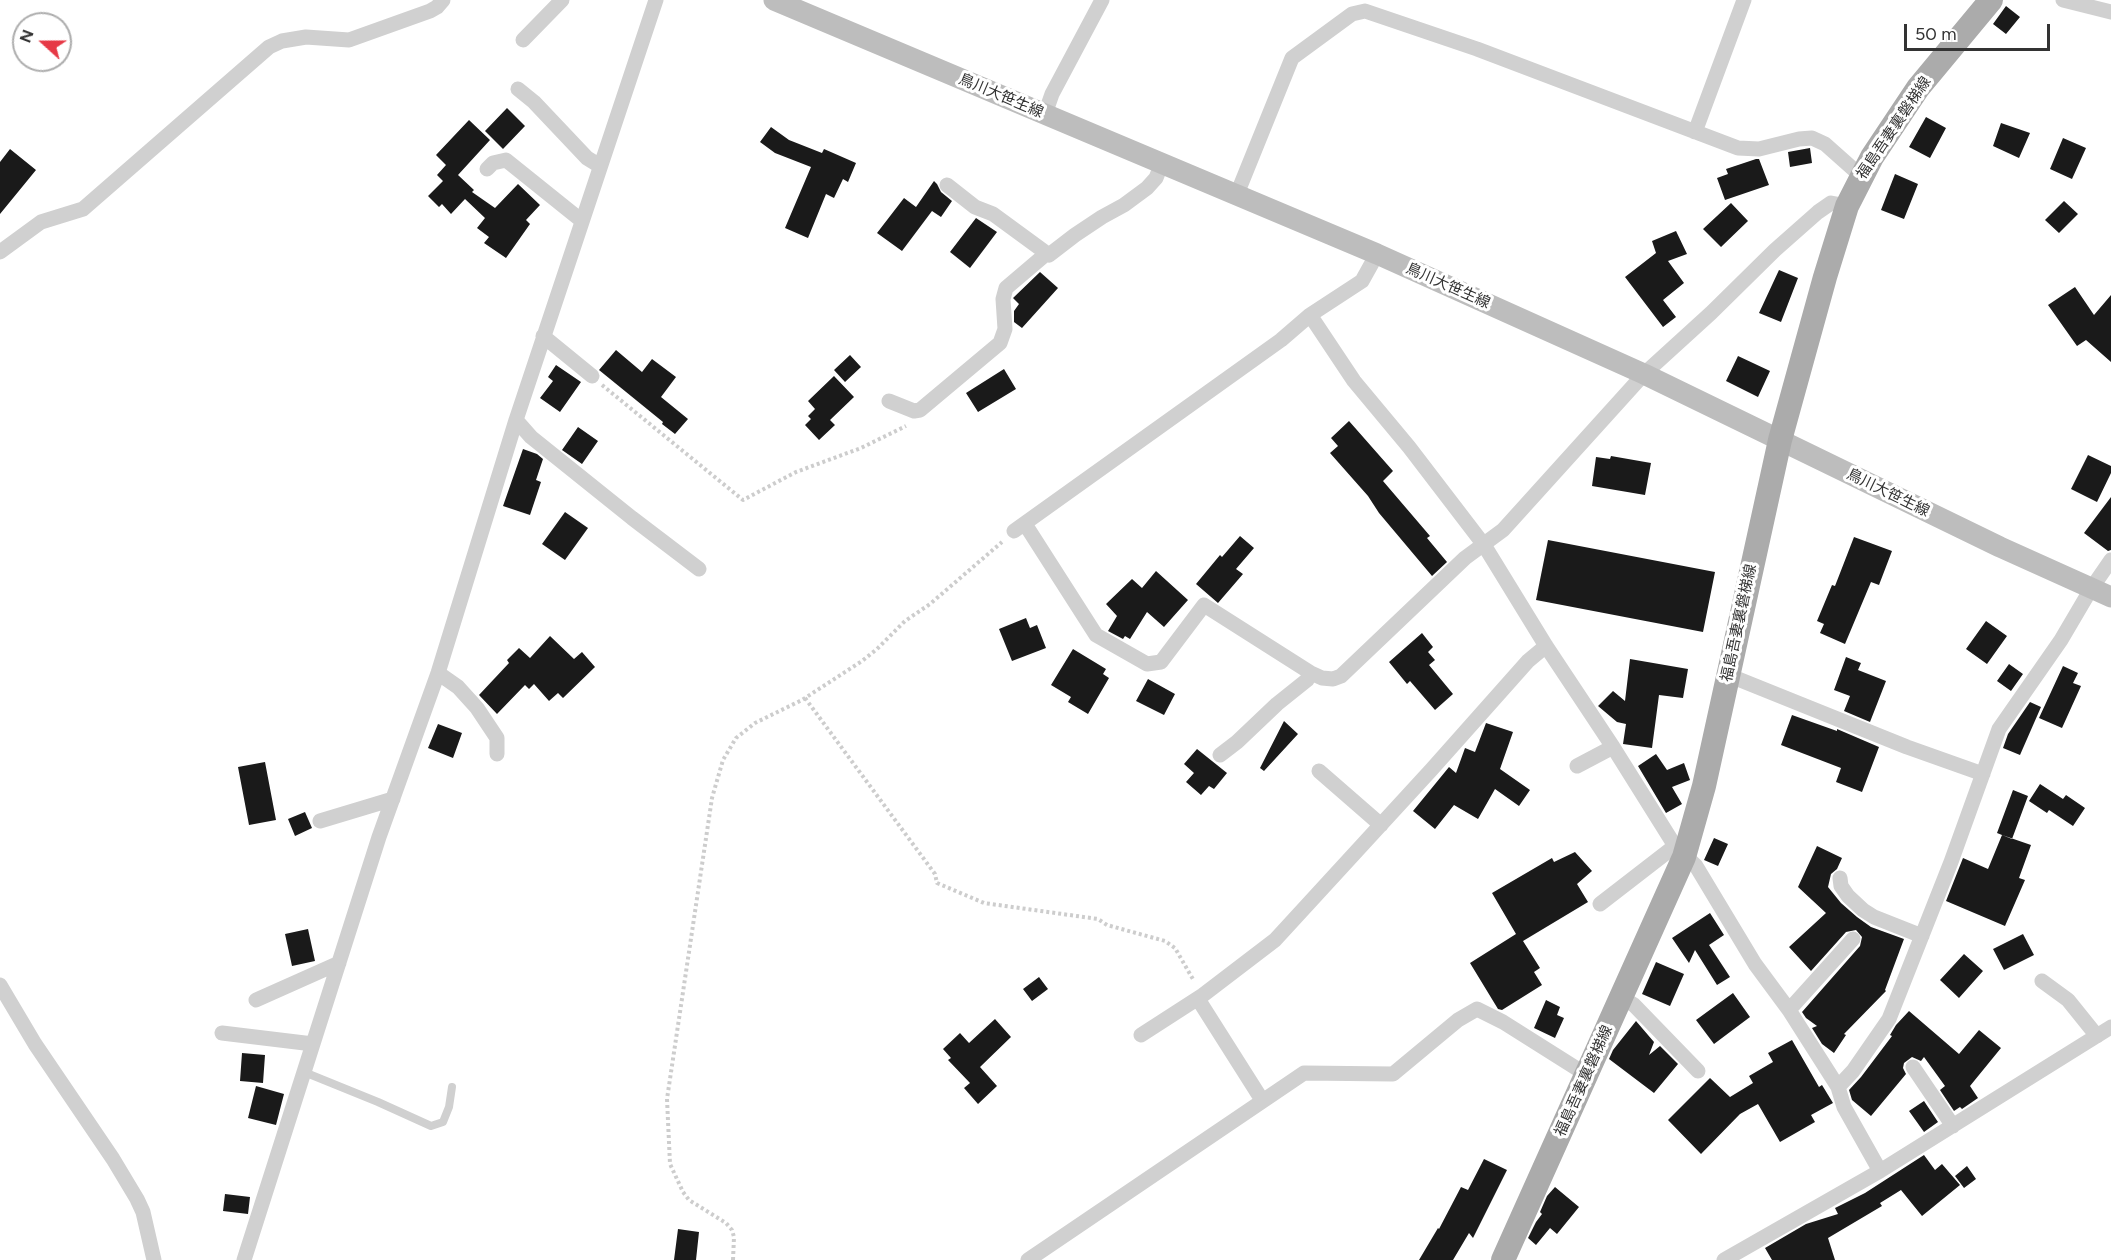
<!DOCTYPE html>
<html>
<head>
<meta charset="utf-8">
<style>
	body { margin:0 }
	#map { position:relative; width:2111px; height:1260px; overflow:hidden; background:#fff; font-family:Figtree,sans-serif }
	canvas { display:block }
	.north { position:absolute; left:12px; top:12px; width:60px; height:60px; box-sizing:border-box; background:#fff; border:2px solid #adadad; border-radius:50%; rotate:291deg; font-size:16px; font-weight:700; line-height:24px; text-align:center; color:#333 }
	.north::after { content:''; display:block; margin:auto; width:21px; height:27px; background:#e63946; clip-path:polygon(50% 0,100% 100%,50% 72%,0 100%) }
	.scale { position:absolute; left:1904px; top:24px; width:146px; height:27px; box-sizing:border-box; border:3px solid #333; border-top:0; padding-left:8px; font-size:18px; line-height:21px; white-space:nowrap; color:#333; -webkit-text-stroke:4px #fff; paint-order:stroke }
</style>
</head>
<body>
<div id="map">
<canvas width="2111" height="1260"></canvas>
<div class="north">N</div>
<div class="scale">50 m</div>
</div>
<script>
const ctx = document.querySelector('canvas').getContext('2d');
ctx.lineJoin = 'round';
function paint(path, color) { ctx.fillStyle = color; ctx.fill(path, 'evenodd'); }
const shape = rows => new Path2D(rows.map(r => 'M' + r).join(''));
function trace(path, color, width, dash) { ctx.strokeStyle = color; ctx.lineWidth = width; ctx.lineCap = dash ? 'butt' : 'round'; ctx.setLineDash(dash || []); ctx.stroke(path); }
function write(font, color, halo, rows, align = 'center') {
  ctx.font = font + ' Figtree,"Noto Sans JP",sans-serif'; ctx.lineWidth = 6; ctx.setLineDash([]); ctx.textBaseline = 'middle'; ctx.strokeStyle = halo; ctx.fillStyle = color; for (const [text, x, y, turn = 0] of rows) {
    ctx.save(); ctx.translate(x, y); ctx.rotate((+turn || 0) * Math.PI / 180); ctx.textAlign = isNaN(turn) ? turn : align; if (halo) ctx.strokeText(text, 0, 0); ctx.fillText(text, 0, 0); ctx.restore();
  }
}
const building = shape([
	[2006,6,2020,17,2006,34,1993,24],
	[507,108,525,126,503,149,485,131],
	[1926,117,1946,128,1930,158,1909,147],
	[469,120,490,140,458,175,474,190,472,192,495,208,518,184,540,205,526,220,530,224,506,258,484,243,489,237,477,228,485,218,465,199,451,214,442,204,439,207,428,196,443,181,437,175,446,165,436,155],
	[2001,123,2030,133,2019,158,1993,146],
	[771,127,789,140,822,153,824,149,856,163,848,182,843,179,834,198,826,194,808,238,785,228,811,167,775,153,760,142],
	[2063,138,2086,148,2072,179,2050,169],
	[1810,148,1812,163,1790,167,1788,152],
	[10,149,36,170,0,214,0,162],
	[1756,159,1759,159,1769,185,1725,200,1717,178,1728,174,1726,169],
	[1895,174,1918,184,1904,219,1881,210],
	[934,181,937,184,941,192,952,201,941,217,932,211,902,251,877,233,904,198,916,207],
	[2064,201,2078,214,2059,233,2045,220],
	[1731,203,1748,221,1721,247,1703,229],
	[976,218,997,232,970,268,950,252],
	[1676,231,1687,254,1668,261,1684,283,1663,300,1676,317,1663,327,1625,277,1656,253,1652,241],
	[1779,270,1798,278,1781,322,1759,313],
	[1040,272,1058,288,1022,328,1014,322,1014,311,1019,304,1013,298],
	[2075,287,2094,315,2111,295,2111,362,2086,340,2077,346,2048,305],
	[616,350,642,372,652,359,676,377,661,397,688,419,675,434,662,424,663,422,599,370],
	[850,355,861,367,845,382,834,370],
	[1738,356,1770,371,1758,397,1726,381],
	[556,365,581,382,560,412,540,398,553,381,548,377],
	[1004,369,1016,389,978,412,966,393],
	[834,376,854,397,830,420,835,425,819,440,805,425,811,419,808,416,815,409,808,401],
	[1349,421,1393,471,1383,481,1430,536,1427,538,1447,562,1432,576,1379,513,1368,496,1330,453,1338,446,1331,438],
	[578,427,598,441,582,464,562,450],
	[523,449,537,454,543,459,536,480,541,482,530,515,503,506],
	[2088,455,2111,466,2111,473,2097,502,2071,489],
	[1611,456,1651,463,1645,495,1592,486,1596,457,1610,459],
	[2111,497,2111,550,2108,551,2084,533],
	[565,512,588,528,565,560,542,544],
	[1240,536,1254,548,1236,569,1243,574,1218,603,1196,584,1220,555,1222,557],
	[1854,537,1892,551,1879,585,1871,582,1845,644,1820,633,1824,624,1817,621,1832,585,1835,586],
	[1548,540,1715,572,1703,632,1536,600],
	[1156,571,1188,600,1164,627,1147,612,1130,639,1125,636,1123,639,1108,631,1117,616,1106,604,1132,579,1142,588],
	[1026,618,1030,628,1037,625,1046,648,1012,661,999,629],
	[1986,621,2007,636,1987,664,1966,649],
	[1422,633,1433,647,1428,652,1435,660,1429,665,1453,694,1435,710,1410,681,1407,684,1389,662],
	[550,636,574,659,582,652,595,667,563,698,558,693,549,701,534,684,529,689,525,685,497,714,479,695,509,663,507,660,519,648,530,658],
	[1073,649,1106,669,1103,674,1109,678,1088,714,1068,702,1071,697,1051,685],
	[1846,657,1861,663,1858,670,1886,681,1870,722,1844,711,1850,696,1834,690],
	[1630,659,1688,669,1683,698,1659,695,1652,748,1623,744,1626,724,1617,722,1598,706,1613,691,1625,701],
	[2009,664,2023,674,2011,691,1997,681],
	[2063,666,2078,673,2073,683,2081,686,2062,728,2039,718],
	[1148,679,1175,694,1164,715,1136,701],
	[2030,702,2041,707,2020,755,2003,748,2008,734],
	[1792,715,1837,731,1837,729,1879,747,1862,792,1836,782,1841,768,1781,745],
	[1284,721,1298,734,1264,771,1260,768],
	[1486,723,1513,732,1500,769,1530,790,1519,806,1495,789,1478,819,1454,805,1435,829,1413,811,1449,767,1456,773,1465,748,1475,752],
	[438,724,462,733,453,758,428,748],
	[1197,749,1227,773,1214,789,1209,786,1201,795,1186,782,1194,773,1184,764],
	[1656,754,1667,770,1684,763,1690,780,1672,787,1682,804,1666,813,1638,766],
	[265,762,276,820,249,825,238,767],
	[2040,784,2063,799,2066,795,2085,808,2073,826,2049,810,2047,813,2029,801],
	[2013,790,2028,796,2012,839,1997,833],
	[305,812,312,828,295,836,288,819],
	[2002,835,2031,845,2019,878,2025,880,2005,926,1946,901,1963,858,1988,869],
	[1714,838,1728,844,1718,866,1704,860],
	[1817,846,1842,858,1837,869,1831,874,1828,887,1841,903,1857,917,1871,927,1904,939,1885,990,1886,991,1844,1034,1846,1035,1834,1053,1822,1044,1812,1028,1817,1026,1806,1018,1802,1012,1860,946,1862,937,1856,930,1846,932,1811,971,1789,947,1826,913,1798,887],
	[1575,852,1592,871,1577,884,1588,902,1523,941,1540,968,1534,972,1542,985,1502,1010,1498,1009,1470,963,1516,934,1492,893,1552,858,1554,862],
	[1710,913,1724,935,1709,945,1730,977,1717,985,1695,950,1689,963,1672,938],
	[308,929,315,961,292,966,285,934],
	[2023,934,2034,955,2004,970,1993,949],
	[1964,954,1983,971,1959,998,1940,980],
	[1656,962,1684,974,1670,1006,1642,994],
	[1039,977,1048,989,1032,1001,1023,989],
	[1733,993,1750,1017,1714,1044,1696,1020],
	[1546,1000,1560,1007,1557,1015,1564,1018,1555,1038,1534,1028],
	[1909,1011,1959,1054,1979,1030,2001,1048,1970,1086,1978,1098,1962,1109,1960,1107,1954,1111,1940,1090,1945,1086,1924,1057,1921,1061,1912,1057,1904,1063,1903,1068,1906,1074,1871,1116,1852,1100,1849,1090,1861,1077,1892,1036,1890,1035,1896,1025],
	[995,1019,1011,1037,980,1067,997,1086,978,1104,964,1088,970,1083,948,1060,951,1058,943,1049,960,1033,969,1043],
	[1636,1021,1654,1042,1649,1055,1660,1046,1678,1064,1654,1093,1609,1059,1613,1050],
	[1792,1040,1819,1087,1822,1085,1833,1103,1811,1115,1815,1122,1780,1142,1758,1104,1740,1114,1701,1154,1668,1120,1710,1078,1730,1097,1753,1083,1749,1076,1773,1062,1768,1053],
	[242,1053,265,1055,263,1083,240,1081],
	[256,1086,284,1094,276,1125,248,1118],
	[1924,1101,1938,1122,1924,1132,1909,1111],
	[1924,1155,1935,1170,1942,1164,1960,1185,1922,1216,1901,1190,1880,1203,1882,1206,1828,1238,1835,1260,1772,1260,1765,1248,1806,1224,1838,1214,1835,1208,1865,1193],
	[1484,1159,1507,1170,1473,1238,1469,1233,1453,1260,1419,1260,1438,1228,1439,1229,1461,1187,1468,1190],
	[1967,1166,1976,1179,1964,1188,1955,1176],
	[1555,1187,1579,1207,1557,1234,1550,1228,1536,1245,1528,1238,1536,1222,1542,1214,1540,1212,1547,1196],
	[225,1194,250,1197,248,1214,223,1211],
	[678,1229,699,1232,696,1260,674,1260]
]);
const path = shape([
	[602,385,743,500,796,472,861,448,906,426],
	[805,698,935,874,937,883,984,903,1098,919,1107,925,1165,941,1175,948,1194,981],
	[733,1260,734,1237,732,1230,726,1223,689,1200,683,1192,670,1164,667,1099,712,798,723,760,736,738,745,731,755,723,802,700,862,661,877,649,905,621,930,604,1002,542]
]);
const lane = shape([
	[304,1072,378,1102,431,1126,443,1122,449,1107,452,1087]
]);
const street = shape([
	[2063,0,2111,12],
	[523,40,562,0],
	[518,89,534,102,587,158,600,166],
	[1045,114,1052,94,1102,0],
	[1695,132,1744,0],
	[487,169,493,163,506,160,582,221],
	[947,185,975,207,993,214,1049,255,1075,235,1102,217,1124,205,1147,188,1156,178,1162,163],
	[1237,194,1292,58,1352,14,1365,11,1477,49,1738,148,1759,149,1799,139,1812,138,1825,144,1861,176],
	[0,252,41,222,83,209,269,47,282,41,306,37,349,40,430,11,437,7,443,0],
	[1377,254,1362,281,1310,315,1354,381,1409,447,1484,545,1546,646,1613,747,1577,766],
	[543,336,592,376],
	[889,401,914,411,920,410,1000,343,1005,329,1003,299,1006,288,1046,254],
	[516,420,531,437,632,518,699,569],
	[1025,524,1096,635,1140,660,1147,664,1161,662,1204,605,1311,673,1322,678,1333,679,1341,676,1465,558,1503,530,1644,374,1711,313,1775,250,1818,212,1831,203,1847,206],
	[1014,531,1281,340,1310,315],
	[438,673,458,687,477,708,497,738,497,754],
	[1728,675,1907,747,1983,774],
	[1613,747,1675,846,1696,866,1755,964,1789,1010,1838,1087,1844,1107,1880,1171],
	[1220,755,1237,742,1277,704,1307,680,1311,673],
	[1319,771,1381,825],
	[320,821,393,799],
	[1840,878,1841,886,1848,896,1863,910,1874,917,1922,936],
	[1600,904,1675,846],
	[2042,981,2068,1000,2097,1036],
	[0,985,35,1044,113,1159,137,1199,143,1212,154,1260],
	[1621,997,1634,1005,1698,1071],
	[1198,999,1262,1100],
	[256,1000,339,963],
	[1789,1010,1853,939],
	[222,1033,313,1044],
	[1141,1035,1203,995,1275,940,1432,769,1528,661,1546,646],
	[1913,1067,1953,1126],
	[1838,1087,1853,1071,1889,1019,1951,862,1999,729,2061,640,2091,589,2111,560],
	[244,1260,379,837,438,673,516,420,656,0],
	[1028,1260,1304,1073,1393,1074,1458,1020,1477,1009,1503,1022,1587,1075],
	[1724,1260,1880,1171,2111,1027]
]);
const secondary = shape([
	[774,0,1377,254,1644,374,2000,547,2111,597]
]);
const primary = shape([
	[1503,1260,1684,857,1704,786,1780,440,1825,277,1847,206,1872,157,1918,88,1991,0]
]);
const streetNames = [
	["鳥川大笹生線",1001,96,23],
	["福島吾妻裏磐梯線",1894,128,-56],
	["鳥川大笹生線",1448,286,24],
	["鳥川大笹生線",1888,493,26],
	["福島吾妻裏磐梯線",1739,623,-78],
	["福島吾妻裏磐梯線",1584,1081,-66]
];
paint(building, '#1a1a1a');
trace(path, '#cdcdcd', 4, [3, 3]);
trace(lane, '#d0d0d0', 8);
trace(street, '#d0d0d0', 15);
trace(secondary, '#bdbdbd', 21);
trace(primary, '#ababab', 24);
write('15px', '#333', '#fff', streetNames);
</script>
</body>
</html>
